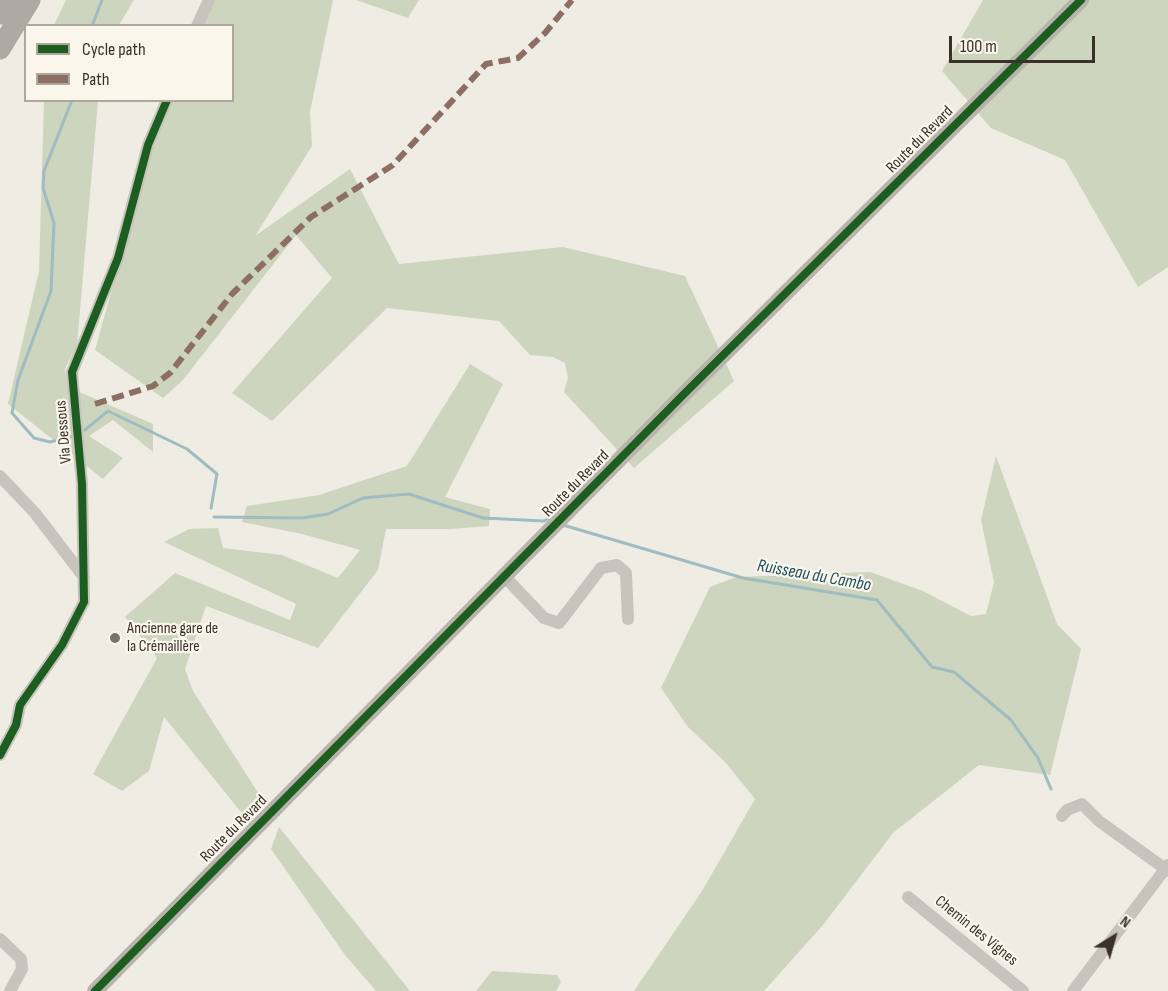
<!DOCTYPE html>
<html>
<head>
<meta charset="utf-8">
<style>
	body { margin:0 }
	#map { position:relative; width:1168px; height:991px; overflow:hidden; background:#efece4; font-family:"Sofia Sans Condensed",sans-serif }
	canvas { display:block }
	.legend { position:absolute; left:24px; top:24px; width:210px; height:78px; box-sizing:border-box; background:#fbf6ec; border:2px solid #aea79e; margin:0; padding:8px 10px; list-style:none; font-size:18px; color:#3a312a }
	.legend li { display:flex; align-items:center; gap:12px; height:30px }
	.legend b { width:30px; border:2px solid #aea79e }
	.north { position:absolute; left:1084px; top:907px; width:60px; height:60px; -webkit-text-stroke:4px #fbf6ec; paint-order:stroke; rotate:37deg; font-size:16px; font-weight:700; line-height:24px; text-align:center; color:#3a312a }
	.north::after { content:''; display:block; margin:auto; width:21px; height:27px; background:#3a312a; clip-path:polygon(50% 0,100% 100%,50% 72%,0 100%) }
	.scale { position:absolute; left:949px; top:36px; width:146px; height:27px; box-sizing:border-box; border:3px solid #3a312a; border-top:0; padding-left:8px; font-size:18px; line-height:21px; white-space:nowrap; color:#3a312a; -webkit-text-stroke:4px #fbf6ec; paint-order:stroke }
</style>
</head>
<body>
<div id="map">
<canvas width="1168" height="991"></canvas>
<ul class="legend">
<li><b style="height:8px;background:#1b5e20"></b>Cycle path</li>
<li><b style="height:8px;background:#8d6e63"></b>Path</li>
</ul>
<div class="north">N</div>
<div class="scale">100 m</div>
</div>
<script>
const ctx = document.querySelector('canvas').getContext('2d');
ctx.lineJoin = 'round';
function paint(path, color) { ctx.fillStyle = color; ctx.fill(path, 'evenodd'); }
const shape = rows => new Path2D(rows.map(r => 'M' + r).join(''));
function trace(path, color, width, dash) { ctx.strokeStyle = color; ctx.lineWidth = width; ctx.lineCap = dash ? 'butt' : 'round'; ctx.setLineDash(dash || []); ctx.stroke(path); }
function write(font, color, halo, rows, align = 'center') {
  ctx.font = font + ' "Sofia Sans Condensed",sans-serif'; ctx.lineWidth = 4.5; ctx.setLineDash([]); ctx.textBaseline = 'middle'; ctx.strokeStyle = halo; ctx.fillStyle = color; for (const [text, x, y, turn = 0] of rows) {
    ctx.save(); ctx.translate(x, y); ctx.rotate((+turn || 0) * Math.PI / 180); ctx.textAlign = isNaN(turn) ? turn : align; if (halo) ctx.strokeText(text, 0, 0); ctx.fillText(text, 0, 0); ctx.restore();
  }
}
const green = shape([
	[66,0,134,0,119,25,54,25],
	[209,0,333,0,310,112,312,146,255,236,350,169,399,264,563,247,685,276,734,381,634,468,564,392,568,378,565,363,553,357,530,355,499,321,387,308,272,421,232,393,332,278,296,235,183,380,163,398,95,350,158,122,166,101,232,100,232,26,196,25],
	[356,0,419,0,408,18],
	[983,0,1168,0,1168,267,1138,287,1065,160,991,128,942,71],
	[44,101,98,101,77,345,65,369,68,387,153,424,153,452,113,420,89,436,123,458,103,479,8,404,39,271],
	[470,364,503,384,445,497,490,509,489,526,451,529,386,529,378,570,318,648,206,606,185,669,193,691,264,802,245,817,164,717,149,771,122,791,93,774,157,658,125,617,175,573,290,620,296,604,164,542,189,529,218,528,223,548,282,555,338,578,360,550,302,534,242,522,247,506,319,495,407,466],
	[996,456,1057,624,1081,649,1050,775,979,765,893,833,823,925,764,991,634,991,702,891,755,799,725,762,688,727,661,688,710,587,736,577,870,572,923,591,971,616,986,614,994,582,981,520],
	[279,827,410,991,376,991,345,955,271,849],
	[492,971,557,975,561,982,556,991,476,991]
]);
const stream = shape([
	[92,26,102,0],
	[72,100,44,171,43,188,54,223,51,291,18,380,12,413,34,438,50,442,73,436],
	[85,430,108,411,187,449,217,474,211,508],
	[214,517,302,518,328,514,363,498,409,494,483,518,544,521,551,517],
	[563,525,743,578,877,600,932,667,954,672,1011,720,1038,758,1051,789]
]);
const street = shape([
	[197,26,209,0],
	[0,476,35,513,84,577],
	[504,576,544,618,559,623,601,568,617,565,626,573,628,619],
	[0,755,16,725,20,705,62,645,84,602,82,484,72,372,118,258,148,145,167,100],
	[1062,816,1067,810,1082,804,1099,821,1168,871],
	[908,897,1023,991],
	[0,939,21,959,22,969,10,991],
	[1073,991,1168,865]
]);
const secondary = shape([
	[95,991,683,395,1081,0]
]);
const highway = shape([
	[0,14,8,0],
	[0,49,30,0]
]);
const quiet = shape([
	[95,404,153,386,170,373,232,294,311,217,393,165,486,64,518,58,545,33,572,0]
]);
const cycleway = shape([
	[0,755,16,725,20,705,62,645,84,602,82,484,72,372,118,258,148,145,167,100],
	[95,991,683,395,1081,0]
]);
const markers = [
	[115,638,6,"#79726b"]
];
const streetNames = [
	["Route du Revard",920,140,-45],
	["Via Dessous",64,432,-95],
	["Route du Revard",576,484,-45],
	["Route du Revard",234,829,-45],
	["Chemin des Vignes",976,931,39]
];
const poiNames = [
	["Ancienne gare de",127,629],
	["la Crémaillère",127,647]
];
const waterNames = [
	["Ruisseau du Cambo",814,576,10]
];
paint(green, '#cdd5be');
trace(stream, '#9fbcc1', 3);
trace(street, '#c8c3bc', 12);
trace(secondary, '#b9b3ac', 16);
trace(highway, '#aeaaa3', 21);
trace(quiet, '#8d6e63', 6, [12, 6]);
trace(cycleway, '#1b5e20', 8);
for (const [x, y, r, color] of markers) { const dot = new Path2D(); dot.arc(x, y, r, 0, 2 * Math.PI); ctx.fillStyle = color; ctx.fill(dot); trace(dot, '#fbf6ec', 2); }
write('16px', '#3a312a', '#fbf6ec', streetNames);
write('16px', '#3a312a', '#fbf6ec', poiNames, 'left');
write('italic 18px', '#1e505d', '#fbf6ec', waterNames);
</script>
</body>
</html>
